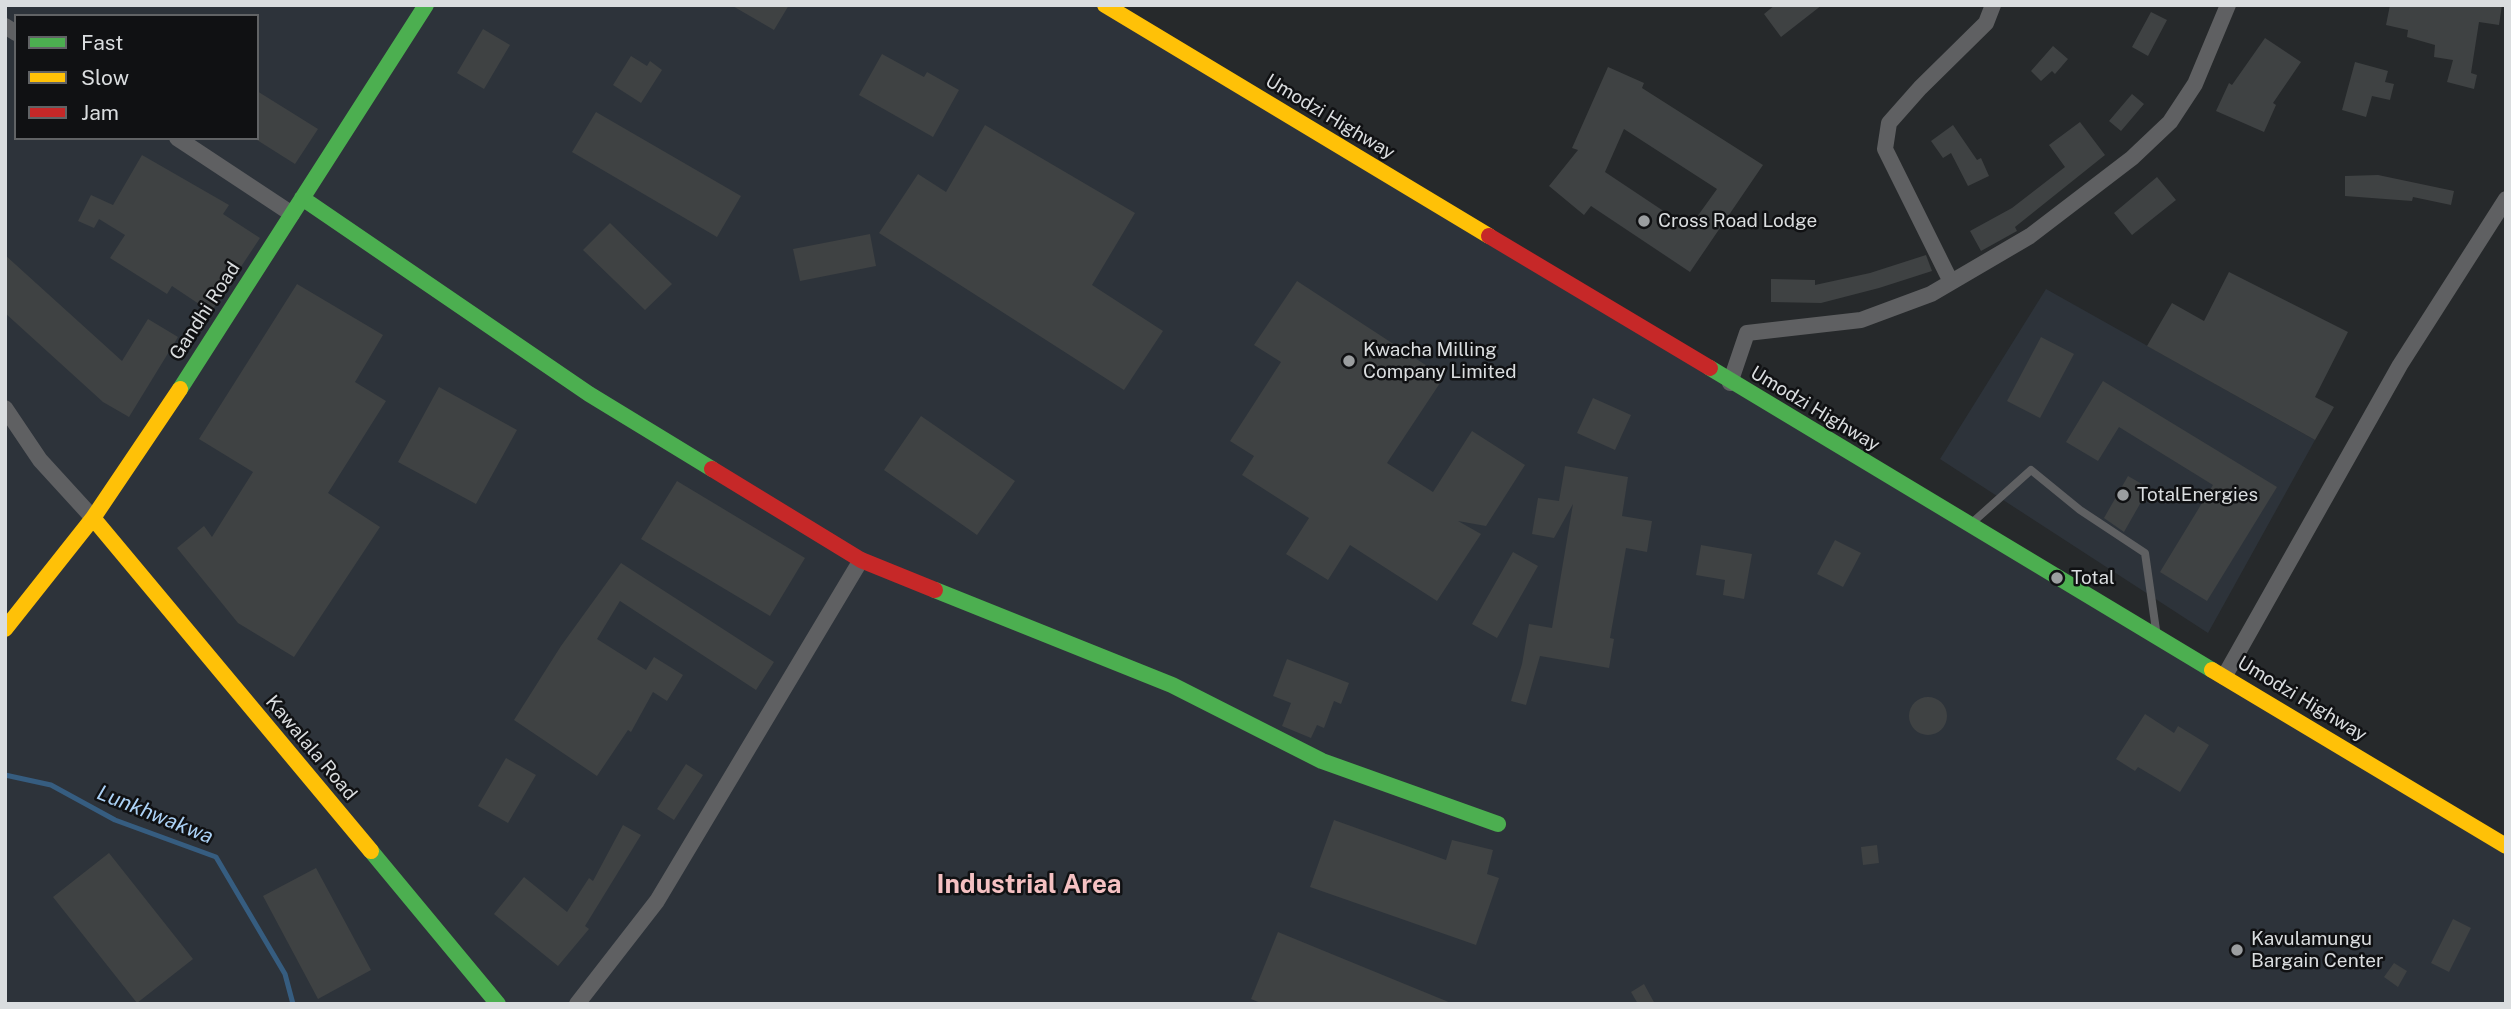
<!DOCTYPE html>
<html>
<head>
<meta charset="utf-8">
<style>
	body { margin:0 }
	#map { position:relative; width:2511px; height:1009px; overflow:hidden; background:#26292b; font-family:"Public Sans",sans-serif }
	canvas { display:block }
	.frame { position:absolute; inset:0; border:7px solid #dadddf; pointer-events:none }
	.legend { position:absolute; left:14px; top:14px; width:245px; height:126px; box-sizing:border-box; background:#101113; border:2px solid #616365; margin:0; padding:9px 12px; list-style:none; font-size:21px; color:#dadddf }
	.legend li { display:flex; align-items:center; gap:14px; height:35px }
	.legend b { width:35px; border:2px solid #616365 }
</style>
</head>
<body>
<div id="map">
<canvas width="2511" height="1009"></canvas>
<div class="frame"></div>
<ul class="legend">
<li><b style="height:9px;background:#4caf50"></b>Fast</li>
<li><b style="height:9px;background:#ffc107"></b>Slow</li>
<li><b style="height:9px;background:#c62828"></b>Jam</li>
</ul>
</div>
<script>
const ctx = document.querySelector('canvas').getContext('2d');
ctx.lineJoin = 'round';
function paint(path, color) { ctx.fillStyle = color; ctx.fill(path, 'evenodd'); }
const shape = rows => new Path2D(rows.map(r => 'M' + r).join(''));
function trace(path, color, width, dash) { ctx.strokeStyle = color; ctx.lineWidth = width; ctx.lineCap = dash ? 'butt' : 'round'; ctx.setLineDash(dash || []); ctx.stroke(path); }
function write(font, color, halo, rows, align = 'center') {
  ctx.font = font + ' "Public Sans",sans-serif'; ctx.lineWidth = 5; ctx.setLineDash([]); ctx.textBaseline = 'middle'; ctx.strokeStyle = halo; ctx.fillStyle = color; for (const [text, x, y, turn = 0] of rows) {
    ctx.save(); ctx.translate(x, y); ctx.rotate((+turn || 0) * Math.PI / 180); ctx.textAlign = isNaN(turn) ? turn : align; if (halo) ctx.strokeText(text, 0, 0); ctx.fillText(text, 0, 0); ctx.restore();
  }
}
const built = shape([
	[5,5,1110,5,2506,846,2506,1004,5,1004],
	[16,16,257,16,257,138,16,138],
	[2046,289,2315,440,2208,633,1940,459]
]);
const stream = shape([
	[5,775,51,785,115,820,216,857,285,974,293,1004]
]);
const building = shape([
	[731,5,789,5,774,30],
	[1775,5,1822,5,1781,37,1764,14],
	[2390,5,2502,5,2499,25,2479,22,2471,73,2477,75,2474,89,2447,82,2453,60,2434,57,2435,45,2407,37,2408,30,2386,25],
	[2151,12,2167,20,2148,56,2132,47],
	[483,29,510,45,484,89,457,73],
	[2265,38,2301,62,2273,103,2276,105,2264,132,2216,111,2229,83,2232,85],
	[2053,46,2068,59,2055,74,2052,71,2041,81,2031,71],
	[882,54,924,77,927,72,959,90,933,137,859,95],
	[631,56,647,66,650,61,662,70,641,103,613,85],
	[2355,62,2388,71,2385,82,2394,84,2390,100,2372,96,2366,117,2342,110],
	[1608,67,1644,83,1642,88,1763,165,1690,272,1591,206,1584,215,1549,186,1578,150,1572,148],
	[1624,129,1717,189,1689,228,1605,172],
	[257,91,318,129,295,164,257,140],
	[2132,94,2144,104,2121,131,2109,121],
	[596,112,741,196,717,237,572,152],
	[2080,122,2105,155,2015,227,2017,231,1981,251,1970,231,2012,208,2065,167,2049,145],
	[985,125,1135,213,1092,285,1163,331,1124,390,879,233,918,174,946,192],
	[1953,125,1977,160,1981,158,1989,176,1968,186,1951,153,1943,158,1931,141],
	[142,155,229,205,223,214,260,238,211,312,172,286,167,294,110,258,125,235,99,219,94,228,78,221,91,195,113,205],
	[2378,175,2454,191,2451,205,2413,197,2412,201,2345,196,2345,176],
	[2157,177,2176,200,2132,235,2114,213],
	[610,223,672,284,645,310,583,250],
	[870,234,876,266,800,281,793,249],
	[5,255,122,361,148,319,178,337,129,417,103,402,5,313],
	[1926,255,1932,271,1879,288,1821,303,1771,302,1771,279,1815,280,1815,285,1870,273],
	[2229,272,2348,332,2315,397,2334,407,2315,440,2147,346,2172,303,2204,321],
	[1297,281,1444,377,1387,463,1433,492,1472,431,1525,465,1486,526,1458,521,1481,534,1437,601,1350,545,1328,580,1286,554,1309,518,1242,475,1254,456,1230,441,1281,362,1254,345],
	[297,284,383,335,355,382,386,401,328,493,380,527,294,657,238,623,177,548,204,526,212,537,253,472,199,439],
	[2041,337,2074,354,2040,418,2007,401],
	[2103,381,2277,487,2207,601,2160,572,2213,485,2119,427,2098,461,2066,442],
	[439,387,517,430,476,504,398,462],
	[1593,398,1631,415,1615,450,1577,433],
	[921,416,1015,481,977,535,884,470],
	[1565,466,1628,477,1622,516,1652,521,1647,552,1626,548,1610,638,1614,639,1609,668,1540,656,1526,705,1511,701,1522,664,1529,624,1552,628,1573,504,1554,538,1532,534,1538,498,1559,501],
	[2128,476,2149,488,2124,532,2104,518],
	[677,481,805,558,770,616,641,539],
	[1835,540,1861,553,1843,587,1817,574],
	[1701,545,1752,554,1744,599,1723,595,1725,580,1696,575],
	[1513,552,1538,566,1497,638,1472,624],
	[621,563,774,662,756,690,620,601,597,639,646,670,654,657,683,675,667,701,653,692,631,732,628,730,597,776,514,720,561,646],
	[1287,659,1349,683,1341,704,1334,701,1324,728,1317,725,1311,738,1282,726,1291,703,1273,696],
	'1909 716a19 19 0 1 1 38 0a19 19 0 1 1-38 0Z',
	[2145,714,2174,733,2178,726,2209,745,2180,792,2138,767,2135,771,2116,759],
	[506,758,536,775,508,823,478,806],
	[686,764,703,775,674,820,657,809],
	[1334,820,1446,860,1452,840,1493,850,1487,874,1499,878,1476,945,1310,887],
	[623,825,641,835,585,926,589,929,558,966,494,914,524,877,567,912,589,878,593,881],
	[1877,845,1879,863,1863,865,1861,847],
	[109,853,193,959,137,1003,53,897],
	[316,868,371,970,318,999,263,896],
	[2453,919,2471,928,2449,972,2431,963],
	[1278,932,1451,1003,1451,1004,1263,1004,1251,999],
	[2394,963,2407,971,2398,987,2384,977],
	[1644,984,1655,1004,1638,1004,1631,992]
]);
const lane = shape([
	[1974,521,2031,470,2080,510,2145,553,2156,630]
]);
const street = shape([
	[5,26,16,33],
	[177,138,292,214],
	[1951,282,1885,149,1889,123,1920,88,1986,23,1993,5],
	[1730,383,1747,333,1861,320,1931,294,2030,236,2132,158,2170,122,2195,84,2228,5],
	[5,408,40,460,93,518],
	[2224,677,2400,365,2506,199],
	[577,1004,657,901,861,560]
]);
const fast = shape([
	[302,198,589,394,712,469],
	[1710,368,2212,670],
	[180,389,426,5],
	[935,590,1172,685,1322,761,1498,824],
	[371,851,498,1004]
]);
const slow = shape([
	[1105,5,1489,236],
	[93,518,371,851],
	[5,629,93,518,180,389],
	[2212,670,2506,846]
]);
const jam = shape([
	[1489,236,1710,368],
	[712,469,861,560,935,590]
]);
const markers = [
	[1644,221,7,"#9b9ea0"],
	[1349,361,7,"#9b9ea0"],
	[2123,495,7,"#9b9ea0"],
	[2057,578,7,"#9b9ea0"],
	[2237,950,7,"#9b9ea0"]
];
const streetNames = [
	["Umodzi Highway",1330,117,31],
	["Gandhi Road",205,311,-57],
	["Umodzi Highway",1815,409,31],
	["Umodzi Highway",2302,699,31],
	["Kawalala Road",311,748,50]
];
const poiNames = [
	["Cross Road Lodge",1658,221],
	["Kwacha Milling",1363,350],
	["Company Limited",1363,372],
	["TotalEnergies",2137,495],
	["Total",2071,578],
	["Kavulamungu",2251,939],
	["Bargain Center",2251,961]
];
const waterNames = [
	["Lunkhwakwa",155,815,22]
];
const districtNames = [
	["Industrial Area",1029,885]
];
paint(built, '#2d333a');
trace(stream, '#365d80', 5);
paint(building, '#3f4243');
trace(lane, '#5f6062', 8);
trace(street, '#5f6062', 16);
trace(fast, '#4caf50', 16);
trace(slow, '#ffc107', 16);
trace(jam, '#c62828', 16);
for (const [x, y, r, color] of markers) { const dot = new Path2D(); dot.arc(x, y, r, 0, 2 * Math.PI); ctx.fillStyle = color; ctx.fill(dot); trace(dot, '#101113', 2.5); }
write('19px', '#dadddf', '#101113', streetNames);
write('19px', '#dadddf', '#101113', poiNames, 'left');
write('italic 21px', '#acd2f6', '#101113', waterNames);
write('bold 26px', '#f5c1c2', '#101113', districtNames);
</script>
</body>
</html>
